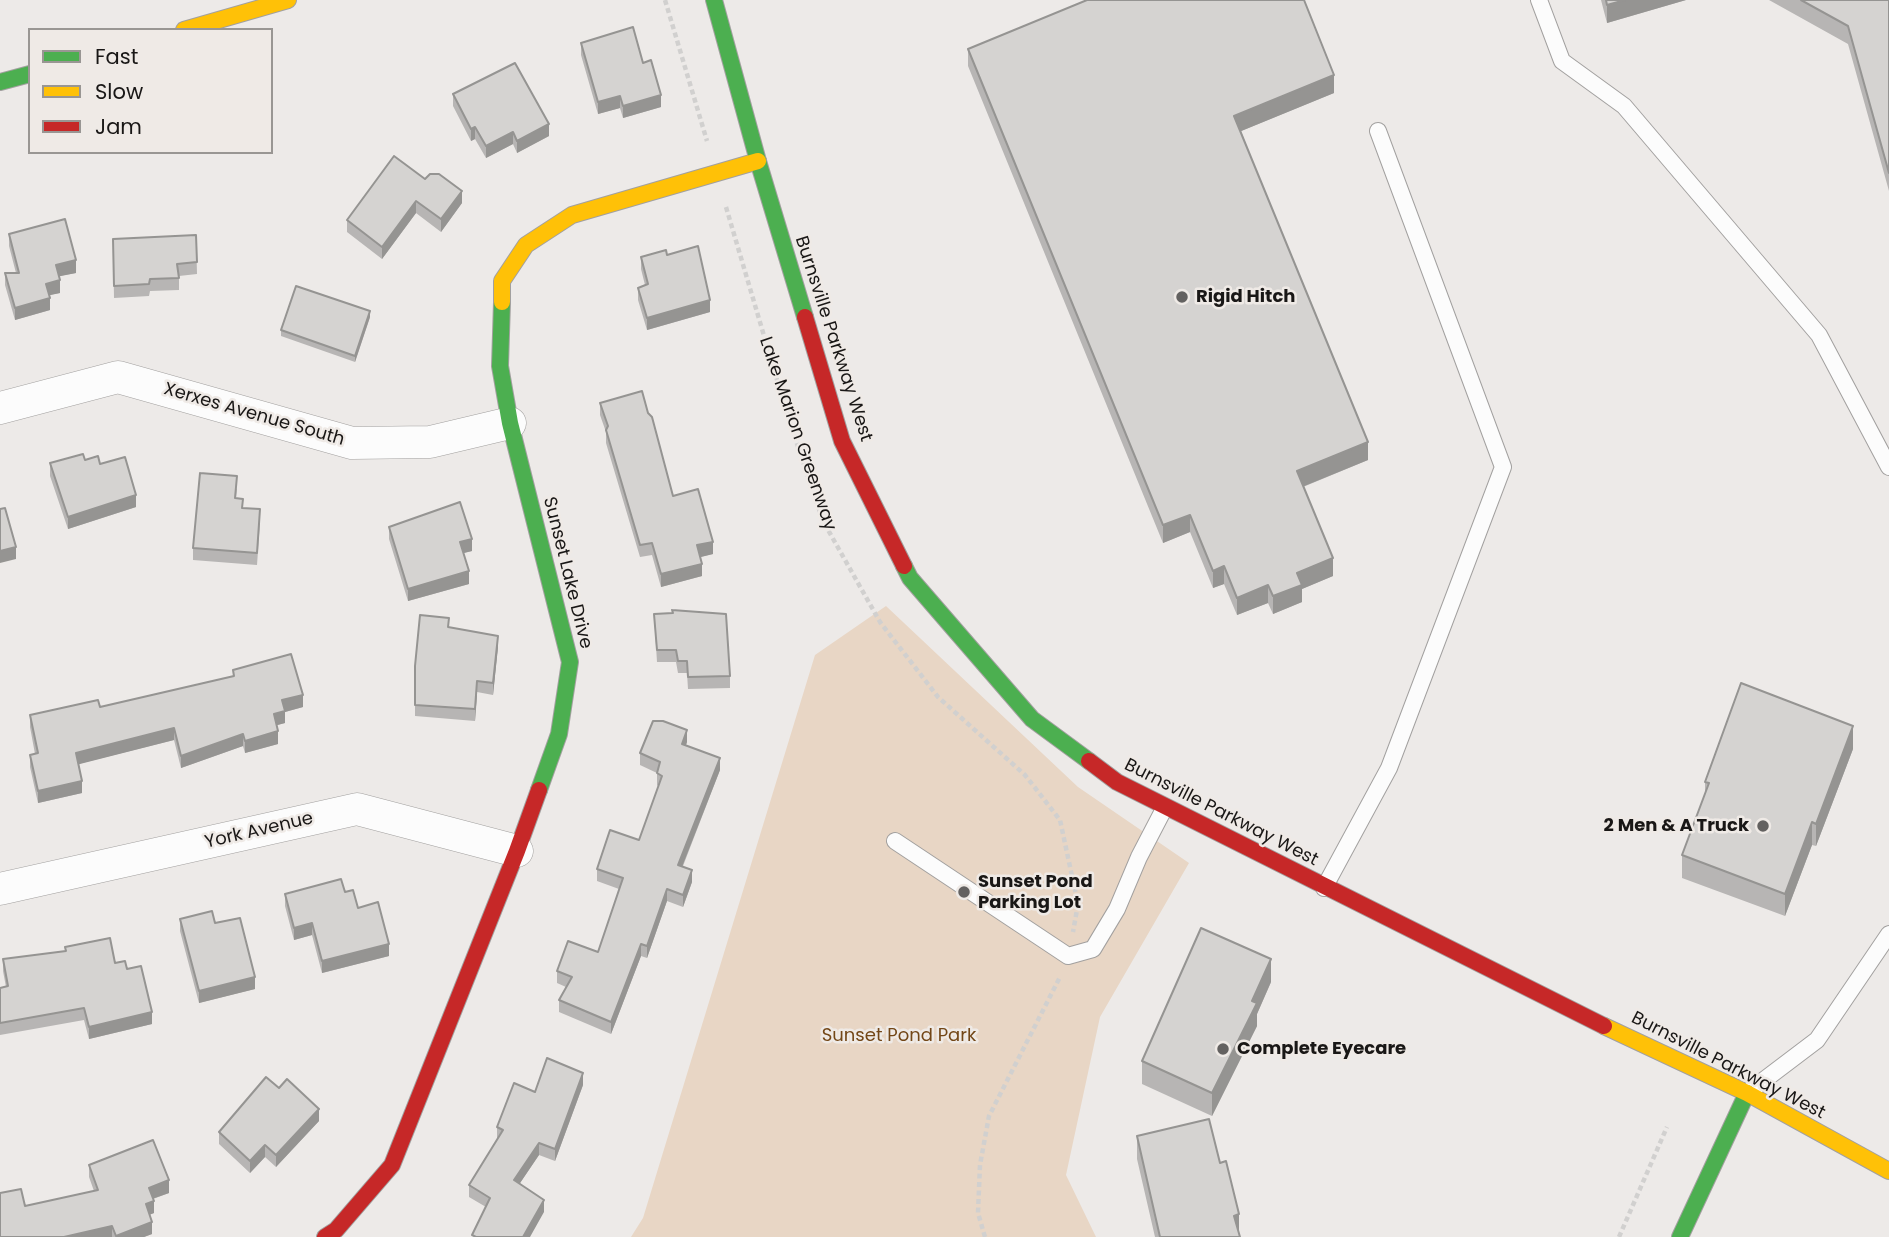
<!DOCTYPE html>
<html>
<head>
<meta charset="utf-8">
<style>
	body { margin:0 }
	#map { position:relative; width:1889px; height:1237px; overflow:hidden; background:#edeae8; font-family:Poppins,sans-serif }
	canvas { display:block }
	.legend { position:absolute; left:28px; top:28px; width:245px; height:126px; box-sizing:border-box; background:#efeae6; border:2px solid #999693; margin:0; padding:9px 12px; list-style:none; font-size:21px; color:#191716 }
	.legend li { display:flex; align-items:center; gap:14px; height:35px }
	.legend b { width:35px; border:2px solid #999693 }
</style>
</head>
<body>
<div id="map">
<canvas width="1889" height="1237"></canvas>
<ul class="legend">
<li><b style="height:9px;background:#4caf50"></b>Fast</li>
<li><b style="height:9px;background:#ffc107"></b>Slow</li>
<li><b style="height:9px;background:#c62828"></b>Jam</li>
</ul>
</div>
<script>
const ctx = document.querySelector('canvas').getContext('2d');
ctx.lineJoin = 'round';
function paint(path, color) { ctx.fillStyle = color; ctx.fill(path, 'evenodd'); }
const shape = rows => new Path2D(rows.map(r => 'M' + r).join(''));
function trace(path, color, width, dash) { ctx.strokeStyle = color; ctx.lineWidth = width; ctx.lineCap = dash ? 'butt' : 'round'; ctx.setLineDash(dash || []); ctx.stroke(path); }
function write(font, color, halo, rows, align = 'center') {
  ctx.font = font + ' Poppins,sans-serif'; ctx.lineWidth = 5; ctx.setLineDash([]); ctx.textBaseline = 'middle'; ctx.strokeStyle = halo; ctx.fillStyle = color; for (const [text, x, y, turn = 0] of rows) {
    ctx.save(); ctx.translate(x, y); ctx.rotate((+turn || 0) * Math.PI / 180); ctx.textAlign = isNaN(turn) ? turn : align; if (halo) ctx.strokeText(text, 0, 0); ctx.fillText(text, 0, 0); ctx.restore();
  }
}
const green = shape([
	[886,606,1078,787,1189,863,1100,1017,1066,1175,1096,1237,631,1237,643,1218,815,655]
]);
const path = shape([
	[665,0,707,141],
	[726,207,788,417,823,521,880,622,938,697,1025,775,1060,820,1078,904,1073,932],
	[985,1237,978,1213,980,1165,989,1116,1060,977],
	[1619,1237,1667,1127]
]);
const lane = shape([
	[1539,0,1562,61,1624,106,1819,335,1889,467],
	[895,841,1068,956,1093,949,1117,909,1139,857,1165,807],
	[1324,888,1389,768,1503,467,1378,131],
	[1747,1093,1817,1040,1889,934]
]);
const street = shape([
	[0,408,118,377,352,443,430,442,510,423],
	[0,889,357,809,517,851]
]);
const fast = shape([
	[714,0,758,161,805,317],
	[0,82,30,74],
	[502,302,500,366,510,423,570,662,559,734,539,790],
	[904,566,910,578,1032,719,1089,761],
	[1680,1237,1747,1093]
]);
const slow = shape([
	[184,30,288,0],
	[502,302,502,281,526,245,572,215,758,161],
	[1604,1026,1747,1093,1889,1171]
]);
const jam = shape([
	[805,317,842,441,904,566],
	[1089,761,1117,782,1604,1026],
	[325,1237,336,1230,392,1165,517,851,539,790]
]);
const wall = shape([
	[1601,0,1686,0,1607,23],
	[1769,0,1889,0,1889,191,1848,44],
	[581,43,643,63,661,107,623,118,620,108,598,114,581,55],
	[968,49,1334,93,1241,131,1368,460,1303,487,1333,576,1302,589,1302,602,1273,614,1268,603,1237,615,1224,584,1213,588,1190,532,1163,543,968,66],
	[453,94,549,136,517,153,513,144,486,158,475,139,471,141,453,106],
	[425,179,462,203,441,232,416,213,382,259,347,232,347,220],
	[9,234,76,273,59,276,60,293,49,295,50,310,15,320,5,285,5,273,16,273,9,246],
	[196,235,197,274,179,276,179,290,150,291,149,296,114,298,113,239],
	[667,255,710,312,647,330,638,300,638,288,645,285,641,269,641,257],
	[370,317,355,362,281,336,281,330],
	[600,403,648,413,673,496,713,554,700,557,702,576,661,587,652,555,640,557,606,443,606,432,600,415],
	[85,460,100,464,136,507,68,529,50,476,50,463],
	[237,488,236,498,243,508,260,522,257,565,193,560,193,548],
	[389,527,472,551,463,553,469,584,408,601,389,539],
	[672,610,730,676,730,688,688,689,687,673,678,673,676,662,657,662,654,614,672,613],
	[449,627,498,647,493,695,477,692,475,721,415,716,415,666],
	[233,670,303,707,285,712,285,723,277,725,278,744,245,753,243,746,181,768,174,740,78,764,82,793,38,803,30,767,30,755,35,754,30,727,30,715,100,707,233,676],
	[687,742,686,745,720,770,683,866,692,882,683,907,667,901,647,958,641,956,611,1034,559,1012,559,1000,566,987,557,983,557,971,598,952,619,889,597,881,597,869,639,840,658,786,657,785,657,773,640,765,640,753],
	[1853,749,1816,846,1812,845,1785,916,1682,878,1682,855,1705,795,1705,782],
	[345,892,358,908,389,956,322,973,312,935,294,940,285,906,285,894],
	[180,919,215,923,255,989,199,1003,180,931],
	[65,947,115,963,127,969,152,1024,89,1039,84,1020,0,1035,0,988,6,987,3,971,3,959,65,951],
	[1271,982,1257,1014,1257,1026,1212,1116,1142,1084,1142,1061],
	[583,1085,555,1161,539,1155,520,1183,544,1212,486,1207,469,1197,469,1185,497,1139,497,1127,535,1092],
	[279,1088,319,1121,276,1167,265,1157,250,1173,219,1144,219,1132],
	[1137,1136,1220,1163,1240,1237,1155,1237,1137,1159],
	[89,1165,169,1193,153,1199,154,1213,149,1215,152,1234,144,1237,0,1237,25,1206,94,1191,89,1177]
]);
const shadedWall = shape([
	[1625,0,1686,0,1607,23,1607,5],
	[1334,75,1334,93,1234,134,1234,116],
	[661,95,661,107,623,118,623,106],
	[620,96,620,108,598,114,598,102],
	[549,124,549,136,517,153,517,141],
	[475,127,475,139,471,141,471,129],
	[513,132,513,144,486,158,486,146],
	[462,191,462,203,441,232,441,219],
	[416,201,416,213,382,259,382,247],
	[76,260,76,273,56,277,56,265],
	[60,280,60,293,46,296,46,284],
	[50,298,50,310,15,320,15,308],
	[710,300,710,312,647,330,647,318],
	[370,311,370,317,355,362,355,356],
	[1368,442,1368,460,1297,489,1297,471],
	[136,495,136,507,68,529,68,517],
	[1190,515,1190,532,1163,543,1163,525],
	[472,539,472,551,460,554,460,542],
	[713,542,713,554,697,558,697,545],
	[16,547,16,559,0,563,0,551],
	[1333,558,1333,576,1302,589,1302,602,1273,614,1273,596,1297,573],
	[702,564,702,576,661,587,661,574],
	[1224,566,1224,584,1213,588,1213,571],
	[469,571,469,584,408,601,408,589],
	[1268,585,1268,603,1237,615,1237,598],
	[498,636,498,647,493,695,493,683],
	[477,681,477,692,475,721,475,709],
	[303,695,303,707,285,712,285,723,274,726,274,714,282,700],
	[1853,726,1853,749,1816,846,1816,824],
	[174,728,174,740,76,765,76,753],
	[687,730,687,742,682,756,682,744],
	[278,731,278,744,245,753,245,741],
	[243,734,243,746,181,768,181,756],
	[720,758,720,770,678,877,678,865],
	[82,781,82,793,38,803,38,791],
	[1812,822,1812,845,1785,916,1785,894],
	[692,870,692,882,683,907,683,895],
	[667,889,667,901,647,958,647,946],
	[312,923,312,935,294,940,294,928],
	[389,944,389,956,322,973,322,961],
	[641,944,641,956,611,1034,611,1022],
	[1271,959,1271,982,1257,1014,1257,1026,1212,1116,1212,1093],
	[255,977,255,989,199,1003,199,991],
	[152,1012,152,1024,89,1039,89,1027],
	[583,1073,583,1085,555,1161,555,1149],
	[319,1109,319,1121,276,1167,276,1155],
	[539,1143,539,1155,514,1192,514,1180],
	[265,1145,265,1157,250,1173,250,1161],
	[169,1180,169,1193,149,1200,149,1188],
	[544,1200,544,1212,530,1237,523,1237],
	[154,1201,154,1213,146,1216,146,1204],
	[1239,1214,1239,1237,1234,1216],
	[152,1222,152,1234,144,1237,116,1237,116,1236],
	[112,1226,112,1237,64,1237]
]);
const building = shape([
	[1087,0,1304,0,1334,75,1234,116,1368,442,1297,471,1333,558,1297,573,1302,585,1273,596,1268,585,1237,598,1224,566,1213,571,1190,515,1163,525,968,49,1087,0],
	[1606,0,1625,0,1607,5,1606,0],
	[1801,0,1889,0,1889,173,1848,26,1801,0],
	[633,27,643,63,651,60,661,95,623,106,620,96,598,102,581,43,633,27],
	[515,63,549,124,517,141,513,132,486,146,475,127,471,129,453,94,515,63],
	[394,156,425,179,430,174,439,174,462,191,441,219,416,201,382,247,347,220,394,156],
	[65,219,76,260,56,265,60,280,46,284,50,298,15,308,5,273,19,273,9,234,65,219],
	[196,235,197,262,177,264,179,278,150,279,149,284,114,286,113,239,196,235],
	[698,246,710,300,647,318,638,288,648,284,641,257,666,250,667,255,698,246],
	[296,286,370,311,355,356,281,330,296,286],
	[642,391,648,413,652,417,673,496,698,489,713,542,697,545,702,564,661,574,652,543,640,545,606,430,608,426,600,403,642,391],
	[83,454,85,460,98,456,100,464,125,457,136,495,68,517,50,463,83,454],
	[200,473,237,476,235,498,243,499,242,508,260,509,257,553,193,548,200,473],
	[460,502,472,539,460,542,469,571,408,589,389,527,460,502],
	[5,508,16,547,0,551,0,509,5,508],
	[672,610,726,614,730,676,688,677,687,661,678,661,676,650,657,650,654,614,673,613,672,610],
	[420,615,449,618,448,627,498,636,493,683,477,681,475,709,415,705,415,666,420,615],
	[291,654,303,695,282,700,285,711,274,714,278,731,245,741,243,734,181,756,174,728,76,753,82,781,38,791,30,755,38,753,30,715,98,700,100,707,234,676,233,670,291,654],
	[1741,683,1853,726,1816,824,1812,822,1785,894,1682,855,1709,783,1705,782,1741,683],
	[653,721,663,721,687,730,682,744,720,758,678,865,692,870,683,895,667,889,647,946,641,944,611,1022,559,1000,572,977,557,971,568,941,598,952,623,878,597,869,610,830,639,840,662,776,657,773,660,762,640,753,653,721],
	[341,879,345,892,353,890,358,908,378,902,389,944,322,961,312,923,294,928,285,894,341,879],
	[212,911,215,923,240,918,255,977,199,991,180,919,212,911],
	[1201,928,1271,959,1252,1001,1257,1003,1212,1093,1142,1061,1201,928],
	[110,938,115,963,125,961,127,969,141,966,152,1012,89,1027,84,1008,0,1023,0,988,8,986,3,959,66,951,65,947,110,938],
	[547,1058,583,1073,555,1149,539,1143,514,1180,544,1200,523,1237,476,1237,472,1235,490,1198,469,1185,503,1130,497,1127,514,1083,535,1092,547,1058],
	[266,1077,279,1088,287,1079,319,1109,276,1155,265,1145,250,1161,219,1132,266,1077],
	[1209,1119,1220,1163,1226,1161,1239,1214,1234,1216,1240,1237,1160,1237,1137,1136,1209,1119],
	[153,1140,169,1180,149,1188,154,1201,146,1204,152,1222,116,1236,112,1226,64,1237,0,1237,0,1193,21,1189,25,1206,98,1190,89,1165,153,1140]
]);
const markers = [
	[1182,297,7,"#636160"],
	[1763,826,7,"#636160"],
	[964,892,7,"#636160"],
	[1223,1049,7,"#636160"]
];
const poiNames = [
	["Rigid Hitch",1196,297],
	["2 Men & A Truck",1749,826,"right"],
	["Sunset Pond",978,882],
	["Parking Lot",978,903],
	["Complete Eyecare",1237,1049]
];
const streetNames = [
	["Burnsville Parkway West",833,339,72],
	["Xerxes Avenue South",254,415,16],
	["Lake Marion Greenway",797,434,71],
	["Sunset Lake Drive",567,573,76],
	["Burnsville Parkway West",1221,813,27],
	["York Avenue",259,831,-13],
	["Burnsville Parkway West",1728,1066,27]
];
const parkNames = [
	["Sunset Pond Park",899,1036]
];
paint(green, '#e8d6c5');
trace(lane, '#a2a09f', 18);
trace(street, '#a2a09f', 33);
trace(fast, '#a2a09f', 18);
trace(slow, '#a2a09f', 18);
trace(jam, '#a2a09f', 18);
trace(path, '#d1d0cf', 4.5, [5, 3.5]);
trace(lane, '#fcfcfc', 16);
trace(street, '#fcfcfc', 32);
trace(fast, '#4caf50', 16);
trace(slow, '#ffc107', 16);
trace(jam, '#c62828', 16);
paint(wall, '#b7b5b4');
paint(shadedWall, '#959492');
paint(building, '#d5d3d1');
trace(building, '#959492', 2);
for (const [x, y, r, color] of markers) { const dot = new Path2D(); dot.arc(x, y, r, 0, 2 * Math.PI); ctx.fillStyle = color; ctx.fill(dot); trace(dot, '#efeae6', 2.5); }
write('bold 18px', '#191716', '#efeae6', poiNames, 'left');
write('18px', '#191716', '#efeae6', streetNames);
write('18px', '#734717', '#efeae6', parkNames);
</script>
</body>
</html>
